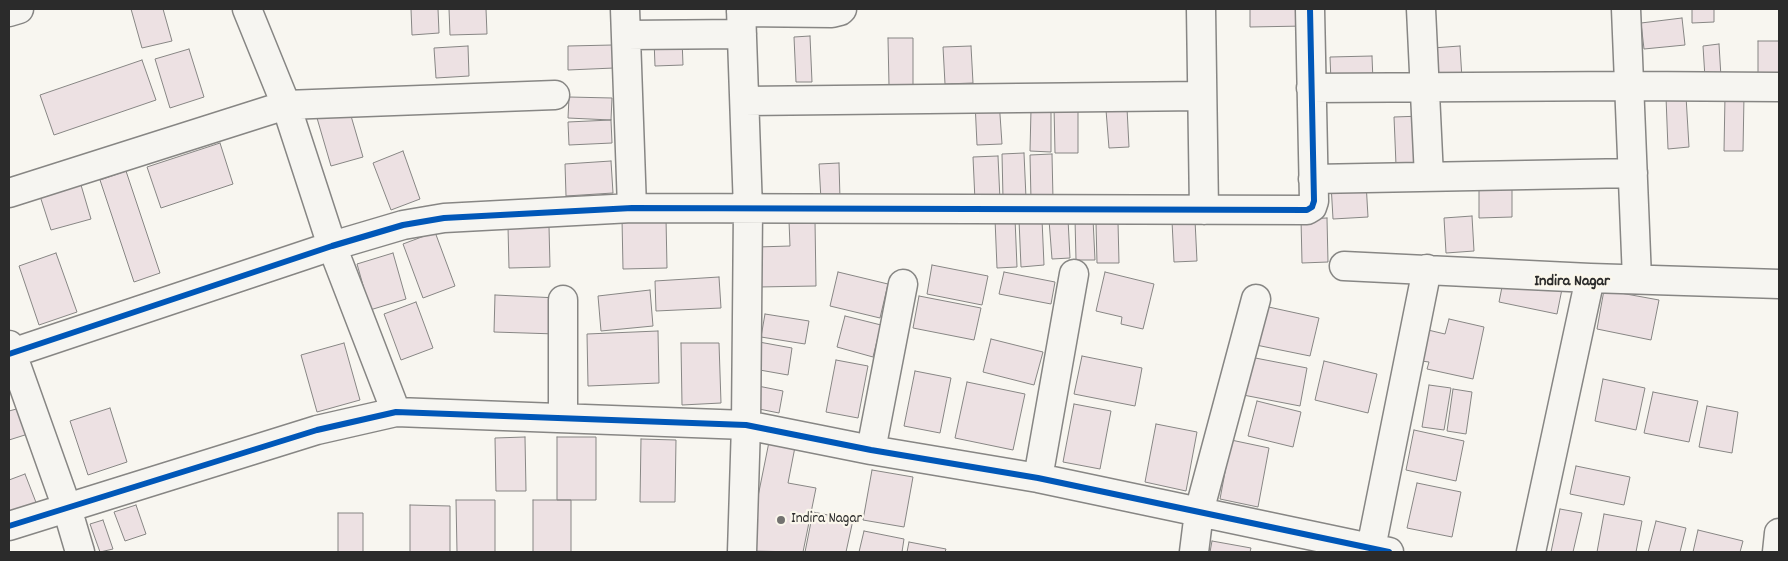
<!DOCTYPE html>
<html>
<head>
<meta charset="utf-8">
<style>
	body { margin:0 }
	#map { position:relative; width:1788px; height:561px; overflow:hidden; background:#f8f6f0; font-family:Dekko,sans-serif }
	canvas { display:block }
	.frame { position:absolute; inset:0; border:10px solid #2b2b2b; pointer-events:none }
</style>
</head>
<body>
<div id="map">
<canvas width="1788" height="561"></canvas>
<div class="frame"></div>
</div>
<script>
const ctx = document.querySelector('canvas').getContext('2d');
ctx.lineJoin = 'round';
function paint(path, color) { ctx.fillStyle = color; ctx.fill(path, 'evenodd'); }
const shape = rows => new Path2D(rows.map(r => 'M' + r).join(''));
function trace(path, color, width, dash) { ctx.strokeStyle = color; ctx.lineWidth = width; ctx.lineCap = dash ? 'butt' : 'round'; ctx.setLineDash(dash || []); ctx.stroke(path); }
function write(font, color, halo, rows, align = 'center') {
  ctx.font = font + ' Dekko,sans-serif'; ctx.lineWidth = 4.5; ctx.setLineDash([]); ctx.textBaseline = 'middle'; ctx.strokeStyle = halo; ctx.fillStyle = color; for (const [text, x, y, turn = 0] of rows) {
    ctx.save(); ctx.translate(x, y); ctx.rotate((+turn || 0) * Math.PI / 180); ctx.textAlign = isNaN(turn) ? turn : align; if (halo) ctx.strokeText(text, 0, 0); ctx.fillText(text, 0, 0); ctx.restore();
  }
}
const building = shape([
	[131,9,163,9,172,41,142,48,131,9],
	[411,9,438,9,439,33,412,35,411,9],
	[449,9,486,9,487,34,450,35,449,9],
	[1250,9,1304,9,1305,26,1250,27,1250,9],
	[1692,9,1714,9,1714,22,1692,23,1692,9],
	[1682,18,1685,45,1644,49,1641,23,1682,18],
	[810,36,812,82,796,82,794,37,810,36],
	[888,38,913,38,913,86,889,86,888,38],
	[682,39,683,65,655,66,654,40,682,39],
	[1758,41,1779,41,1779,74,1758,74,1758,41],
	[1719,44,1721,77,1705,78,1703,46,1719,44],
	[613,45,614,68,568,70,568,46,613,45],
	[468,46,469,76,436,78,434,48,468,46],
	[971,46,973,83,945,84,943,47,971,46],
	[1460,46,1462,79,1434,81,1432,48,1460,46],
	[189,49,204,97,170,108,155,59,189,49],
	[1372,56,1373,81,1331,82,1330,57,1372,56],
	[142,60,156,100,54,135,40,95,142,60],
	[1686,96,1689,147,1668,149,1666,97,1686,96],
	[1725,96,1744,96,1743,151,1724,151,1725,96],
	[569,97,612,98,611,120,568,118,569,97],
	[999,100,1002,144,977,145,975,102,999,100],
	[1054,106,1078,106,1078,153,1055,153,1054,106],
	[1127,108,1129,147,1109,148,1106,110,1127,108],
	[349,109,363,157,331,166,317,118,349,109],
	[1031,110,1051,110,1051,152,1030,151,1031,110],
	[1422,116,1423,164,1396,165,1394,117,1422,116],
	[611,120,612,143,569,145,568,122,611,120],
	[220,143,233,184,161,208,147,167,220,143],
	[403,151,420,199,391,210,373,163,403,151],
	[1024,153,1026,198,1003,198,1002,154,1024,153],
	[1052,154,1053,199,1031,200,1030,155,1052,154],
	[998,156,1000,200,975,201,973,157,998,156],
	[611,161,613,193,566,196,565,164,611,161],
	[839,163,840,199,821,200,819,164,839,163],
	[126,171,160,273,134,282,100,180,126,171],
	[1366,182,1368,217,1333,219,1331,184,1366,182],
	[1479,183,1512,183,1512,217,1479,218,1479,183],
	[81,185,91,219,51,230,40,196,81,185],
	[1472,216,1474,251,1446,253,1444,218,1472,216],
	[666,218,667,268,623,269,622,219,666,218],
	[1015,218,1017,267,997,268,995,219,1015,218],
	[1327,218,1328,262,1302,263,1301,219,1327,218],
	[1042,219,1044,265,1021,267,1019,220,1042,219],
	[1068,219,1070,258,1052,259,1049,220,1068,219],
	[1075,219,1093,219,1095,260,1076,260,1075,219],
	[815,220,816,286,758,287,757,247,790,246,789,221,815,220],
	[1195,220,1197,261,1174,262,1172,221,1195,220],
	[1118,222,1119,263,1097,263,1096,223,1118,222],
	[549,226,550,267,509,268,508,227,549,226],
	[435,232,455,286,423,298,403,244,435,232],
	[56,253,77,312,39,325,19,266,56,253],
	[393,253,406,299,370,310,357,264,393,253],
	[932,265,988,276,982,305,927,294,932,265],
	[838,272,888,284,880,318,830,306,838,272],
	[1004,272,1055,282,1051,304,999,294,1004,272],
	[1105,272,1154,284,1143,329,1121,324,1122,317,1096,311,1105,272],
	[719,277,721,308,656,311,655,281,719,277],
	[1504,277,1562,289,1557,314,1499,302,1504,277],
	[650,290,653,326,601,331,598,296,650,290],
	[1604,290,1659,300,1651,340,1597,329,1604,290],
	[495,295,558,298,556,334,494,332,495,295],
	[919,296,981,308,974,340,913,328,919,296],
	[416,302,433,348,401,360,384,314,416,302],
	[1264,306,1319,318,1310,356,1256,345,1264,306],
	[765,314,809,321,805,344,761,337,765,314],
	[845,316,881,325,873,357,837,347,845,316],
	[1449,319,1484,327,1473,379,1427,369,1429,362,1421,361,1428,330,1445,334,1449,319],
	[658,331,659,383,588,386,587,334,658,331],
	[991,339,1043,352,1034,385,983,372,991,339],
	[759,342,792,348,788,375,754,369,759,342],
	[344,343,360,400,317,412,301,355,344,343],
	[681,343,719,343,721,403,682,405,681,343],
	[1082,356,1142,368,1135,406,1074,394,1082,356],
	[1245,356,1307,368,1300,406,1238,394,1245,356],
	[836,360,868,366,858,418,826,412,836,360],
	[1324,361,1377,374,1368,413,1315,400,1324,361],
	[915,371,951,378,940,433,904,426,915,371],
	[1603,379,1645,388,1636,430,1595,421,1603,379],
	[967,382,1025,394,1013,450,955,438,967,382],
	[1429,385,1451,388,1444,430,1422,427,1429,385],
	[758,386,783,391,779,413,754,408,758,386],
	[1453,389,1472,392,1466,434,1447,431,1453,389],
	[1653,392,1698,401,1689,442,1644,433,1653,392],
	[1257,401,1301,412,1293,447,1248,436,1257,401],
	[1074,404,1111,411,1100,469,1063,462,1074,404],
	[1707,406,1738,412,1732,453,1699,447,1707,406],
	[20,408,28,434,9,440,9,411,20,408],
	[110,408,127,462,88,475,70,421,110,408],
	[1156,424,1197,432,1186,491,1145,482,1156,424],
	[1414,430,1464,441,1456,481,1406,470,1414,430],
	[525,437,526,491,496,491,495,438,525,437],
	[557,437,596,437,596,500,557,500,557,437],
	[641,439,676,440,675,502,640,502,641,439],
	[1231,440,1269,448,1258,507,1220,499,1231,440],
	[769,442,795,447,788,483,816,488,803,552,747,551,769,442],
	[1576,466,1630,477,1624,505,1570,494,1576,466],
	[872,470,913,477,904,527,863,520,872,470],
	[25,474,37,505,9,515,9,480,25,474],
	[1417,483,1461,492,1452,537,1407,528,1417,483],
	[456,500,495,500,495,552,457,552,456,500],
	[533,500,571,500,571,552,533,552,533,500],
	[136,505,146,534,125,541,114,512,136,505],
	[410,505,450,506,450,552,410,552,410,505],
	[1560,509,1582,513,1573,552,1551,552,1560,509],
	[813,512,853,520,846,552,805,552,813,512],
	[338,513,363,513,363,552,338,552,338,513],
	[1604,514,1642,521,1636,552,1597,552,1604,514],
	[103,520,113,549,100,552,90,524,103,520],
	[1656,521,1686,528,1680,552,1648,552,1656,521],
	[1698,530,1743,541,1740,552,1693,552,1698,530],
	[864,531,904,539,902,552,859,552,864,531],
	[1212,541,1251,548,1250,552,1210,552,1212,541],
	[909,542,946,549,945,552,907,552,909,542]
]);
const minor = shape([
	[247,9,286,105,332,246,396,412],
	[625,9,632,208],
	[741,9,748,210,746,425,742,552],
	[1201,9,1204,210],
	[1421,9,1429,177],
	[1626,9,1637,279],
	[9,12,19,9],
	[741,12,832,13,840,11,842,9],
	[627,35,742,34],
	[1311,88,1629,86,1779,87],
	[745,101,1201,96],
	[1313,179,1633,173],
	[9,193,286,105,555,95],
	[1344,266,1590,278,1779,284],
	[9,345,67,508,80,552],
	[9,354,332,246,403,225,444,218,632,208,1307,210,1312,207,1314,201,1310,9],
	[563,418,563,300],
	[871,450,903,284],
	[1038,478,1074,274],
	[9,526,317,430,396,412,746,425,871,450,1038,478,1389,552],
	[1371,548,1427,269],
	[1194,552,1199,512,1256,299],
	[1531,552,1590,278],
	[1777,552,1779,533]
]);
const cycleway = shape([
	[9,354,332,246,403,225,444,218,632,208,1307,210,1312,207,1314,201,1310,9],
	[9,526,317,430,396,412,746,425,871,450,1038,478,1389,552]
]);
const markers = [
	[781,520,5,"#737270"]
];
const poiNames = [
	["Indira Nagar",791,520]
];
const neighbourhoodNames = [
	["Indira Nagar",1572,283]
];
paint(building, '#ede1e3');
trace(building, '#878684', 1);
trace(minor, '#878684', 31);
trace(minor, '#f6f5f1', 28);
trace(cycleway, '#0057b8', 6);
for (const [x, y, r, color] of markers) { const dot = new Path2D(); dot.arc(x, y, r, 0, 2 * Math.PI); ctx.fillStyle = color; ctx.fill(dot); trace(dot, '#fbf7ec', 2); }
write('15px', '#2b2b2b', '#fbf7ec', poiNames, 'left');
write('bold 16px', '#2b2b2b', '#fbf7ec', neighbourhoodNames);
</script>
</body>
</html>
